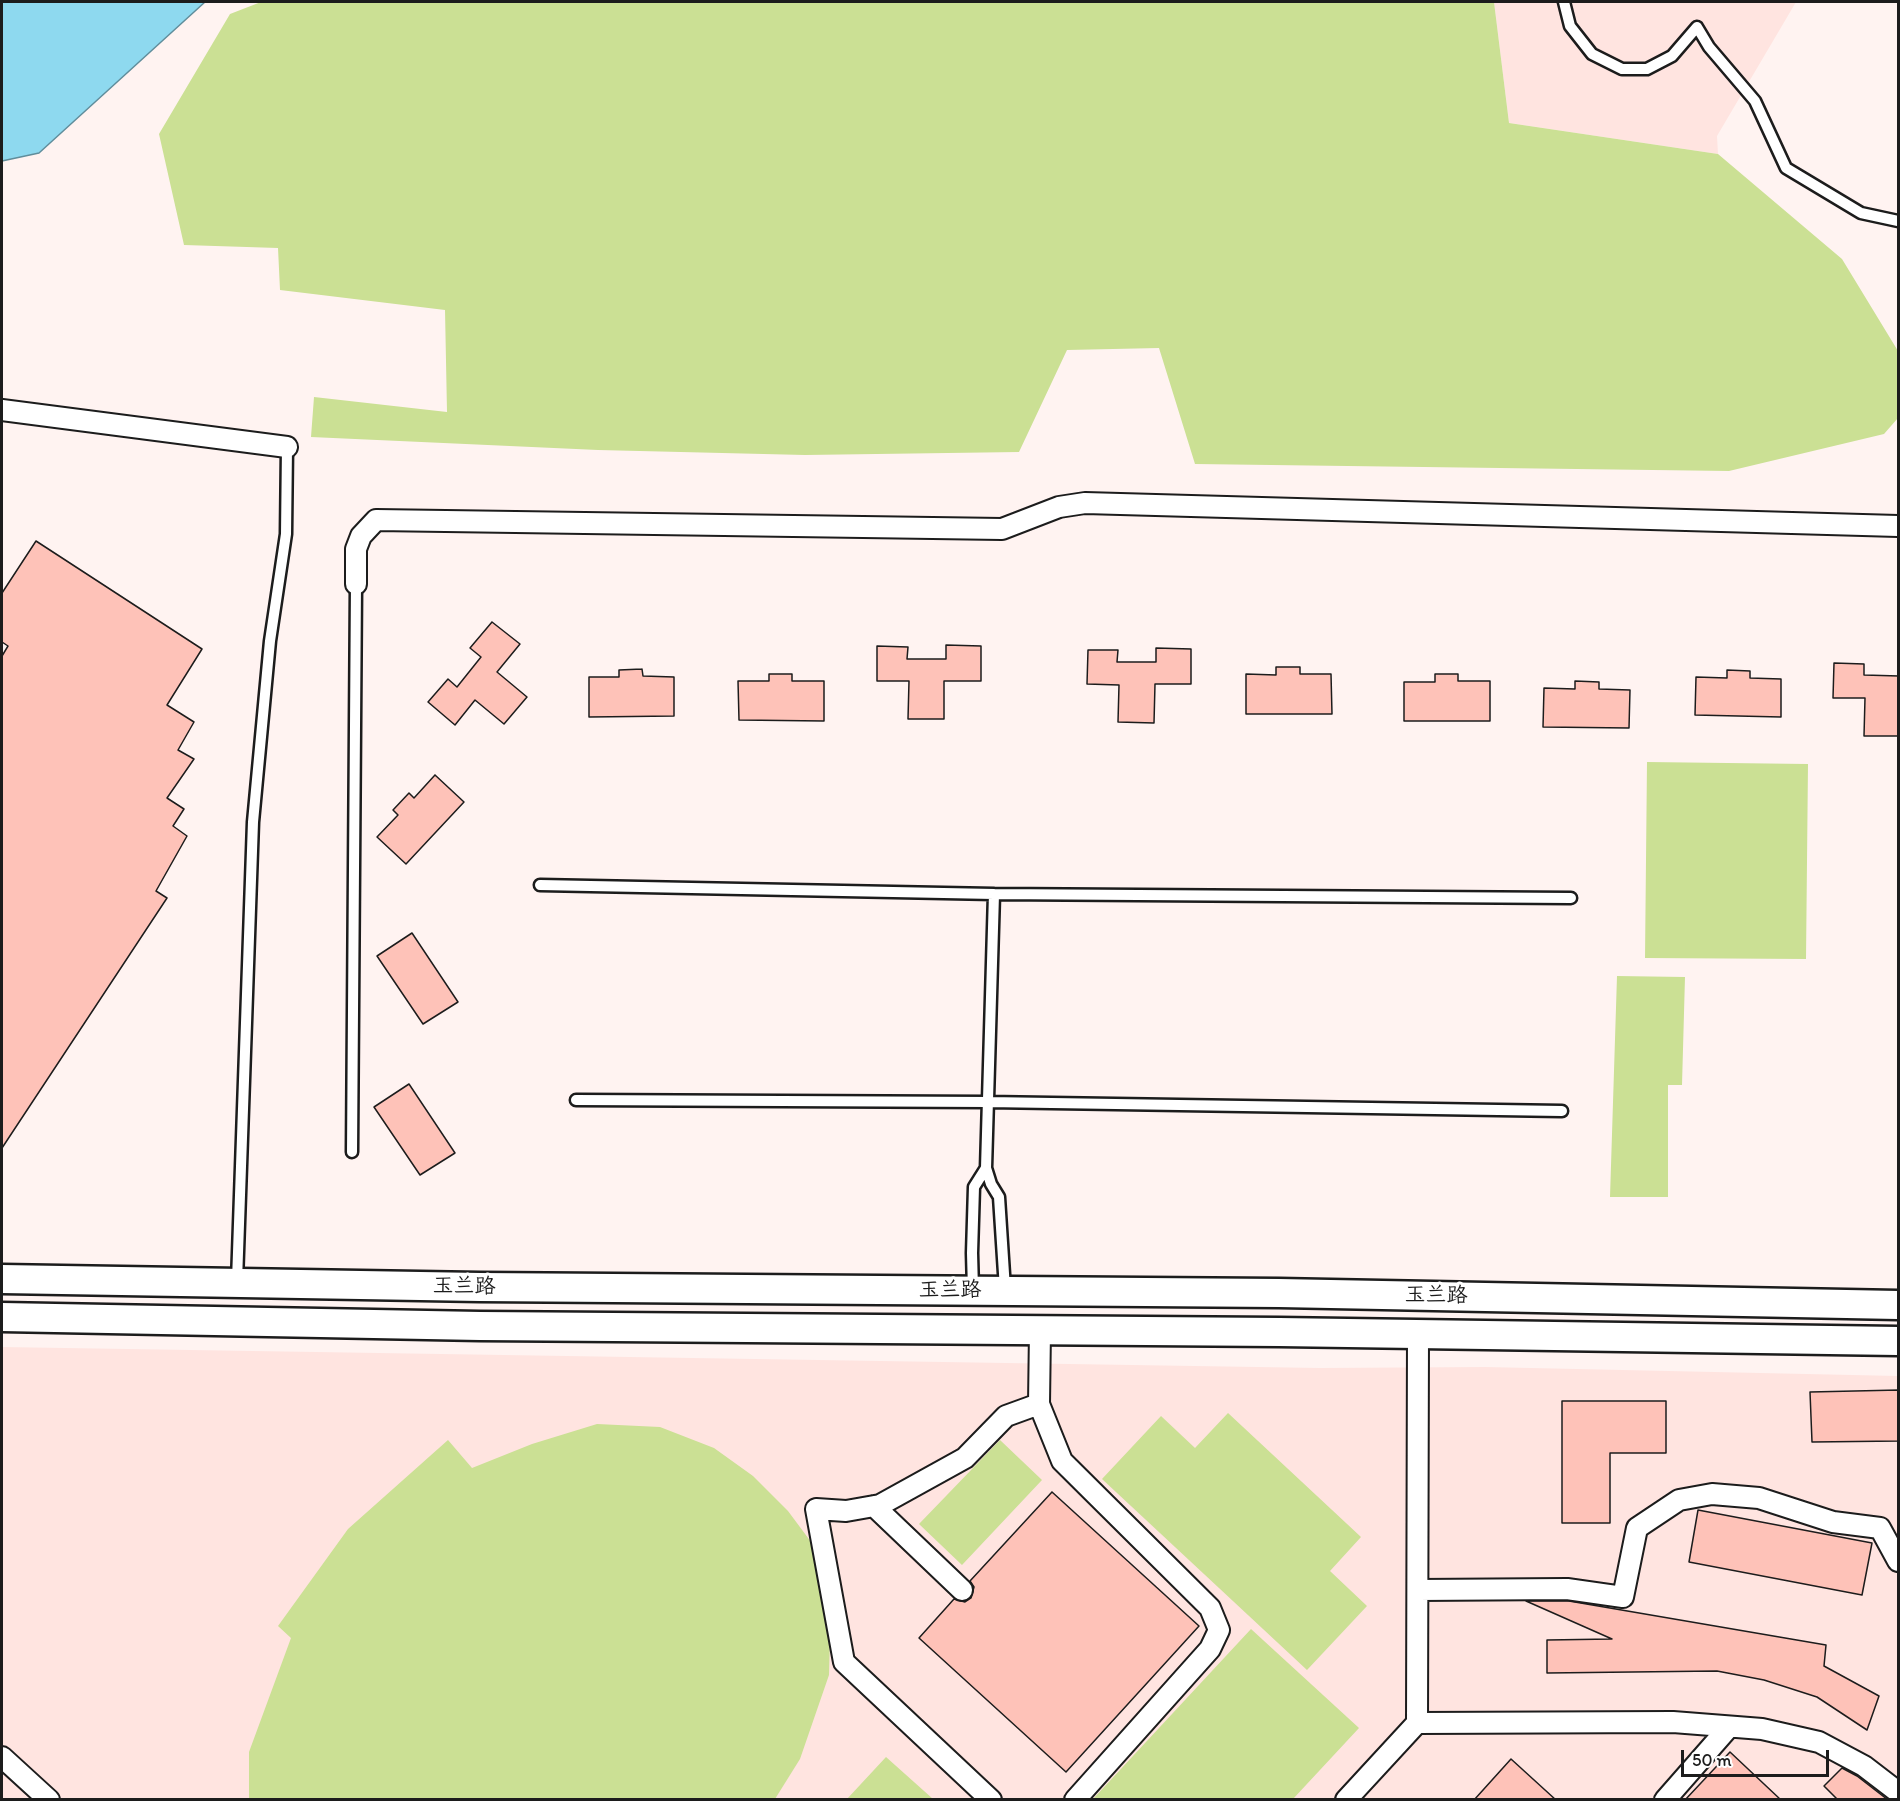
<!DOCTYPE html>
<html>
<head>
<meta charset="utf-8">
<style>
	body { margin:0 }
	#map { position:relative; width:1900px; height:1801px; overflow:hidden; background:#fff3f1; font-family:Itim,sans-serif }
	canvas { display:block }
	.frame { position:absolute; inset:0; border:3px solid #1c1c1c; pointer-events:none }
	.scale { position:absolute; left:1681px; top:1750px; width:148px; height:27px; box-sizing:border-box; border:3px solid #1c1c1c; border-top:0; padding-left:8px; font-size:18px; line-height:21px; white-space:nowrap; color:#1c1c1c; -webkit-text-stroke:4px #fff; paint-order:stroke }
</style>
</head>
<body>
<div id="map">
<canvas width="1900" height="1801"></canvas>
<div class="frame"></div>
<div class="scale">50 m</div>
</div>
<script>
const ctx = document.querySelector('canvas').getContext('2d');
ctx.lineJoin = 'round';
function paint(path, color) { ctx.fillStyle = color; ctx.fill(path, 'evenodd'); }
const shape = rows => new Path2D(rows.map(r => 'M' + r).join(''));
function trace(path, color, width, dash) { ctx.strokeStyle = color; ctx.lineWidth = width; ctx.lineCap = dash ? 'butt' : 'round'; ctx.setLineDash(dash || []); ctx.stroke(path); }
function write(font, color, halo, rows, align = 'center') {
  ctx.font = font + ' Itim,"LXGW WenKai TC",sans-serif'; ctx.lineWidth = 6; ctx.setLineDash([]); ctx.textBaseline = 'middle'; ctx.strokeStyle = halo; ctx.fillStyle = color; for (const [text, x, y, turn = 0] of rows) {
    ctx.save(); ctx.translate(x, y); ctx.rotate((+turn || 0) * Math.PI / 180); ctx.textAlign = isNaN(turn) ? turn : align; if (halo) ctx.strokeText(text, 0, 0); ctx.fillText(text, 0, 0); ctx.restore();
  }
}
const built = shape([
	[1494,2,1796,2,1717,136,1718,154,1509,123],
	[2,1347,1320,1368,1485,1367,1898,1376,1898,1799,2,1800]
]);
const green = shape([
	[261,2,1494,2,1509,123,1718,154,1842,259,1898,351,1898,418,1884,434,1729,471,1195,464,1159,348,1067,350,1019,452,805,455,598,450,311,437,314,397,447,412,445,310,280,290,278,248,184,245,159,134,230,14],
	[1647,762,1808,764,1806,959,1645,958],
	[1617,976,1685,977,1682,1085,1668,1085,1668,1197,1610,1197],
	[1228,1413,1361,1537,1330,1571,1367,1606,1307,1670,1102,1479,1161,1416,1195,1448],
	[597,1424,660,1427,714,1448,753,1476,788,1511,817,1550,831,1601,829,1675,800,1759,775,1799,249,1800,249,1752,291,1638,278,1626,348,1529,448,1440,472,1468,532,1444],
	[1000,1440,1042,1480,962,1565,919,1524],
	[1251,1629,1359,1728,1293,1799,1093,1799],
	[886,1757,933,1799,847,1799]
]);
const water = shape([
	[2,2,205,2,39,153,2,161,2,2]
]);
const building = shape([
	[36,541,202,649,167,705,194,722,178,750,194,759,167,798,184,809,173,826,187,836,156,891,167,898,2,1148,2,656,8,646,2,642,2,593,36,541],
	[492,622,520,644,497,672,527,697,504,724,475,700,455,725,428,702,448,679,457,687,481,657,470,648,492,622],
	[946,645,981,646,981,681,944,681,944,719,908,719,909,681,877,681,877,646,908,647,907,659,946,659,946,645],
	[1156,648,1191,649,1191,684,1155,684,1154,723,1118,722,1119,685,1087,684,1088,650,1118,650,1117,662,1156,662,1156,648],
	[1834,663,1864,664,1864,675,1899,676,1899,736,1864,736,1865,698,1833,698,1834,663],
	[1276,667,1300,667,1300,674,1331,674,1332,714,1246,714,1246,674,1276,675,1276,667],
	[642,669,643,676,674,677,674,716,589,717,589,677,619,677,619,670,642,669],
	[1727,670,1750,671,1750,678,1781,679,1781,717,1695,715,1696,677,1727,678,1727,670],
	[769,674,792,674,792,681,824,681,824,721,739,720,738,681,769,681,769,674],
	[1435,674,1458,674,1458,681,1490,681,1490,721,1404,721,1404,682,1435,682,1435,674],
	[1575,681,1599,682,1599,689,1630,690,1629,728,1543,727,1544,688,1575,689,1575,681],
	[435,775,464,802,406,864,377,837,398,815,393,810,409,793,414,798,435,775],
	[412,933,458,1002,423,1024,377,956,412,933],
	[409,1084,455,1153,420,1175,374,1107,409,1084],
	[1899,1390,1899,1441,1812,1442,1810,1392,1899,1390],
	[1562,1401,1666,1401,1666,1453,1610,1453,1610,1523,1562,1523,1562,1401],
	[1052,1492,1199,1626,1066,1772,919,1638,954,1599,965,1602,971,1598,974,1587,970,1581,1052,1492],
	[1698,1510,1872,1543,1862,1595,1689,1562,1698,1510],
	[1526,1601,1569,1601,1826,1645,1824,1666,1879,1696,1867,1730,1817,1697,1764,1680,1717,1671,1547,1673,1547,1640,1612,1639,1526,1601],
	[1730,1752,1781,1800,1685,1800,1730,1752],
	[1511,1759,1556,1800,1474,1800,1511,1759],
	[1842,1768,1857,1776,1888,1800,1838,1800,1824,1786,1842,1768]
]);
const lane = shape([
	[1564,2,1570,26,1592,54,1622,69,1647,69,1672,56,1697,27,1709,47,1755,101,1786,168,1861,213,1898,221],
	[540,885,994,894,1571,898],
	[994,894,986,1168,991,1184,999,1197,1005,1289],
	[576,1100,988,1102,1562,1111],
	[352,1152,356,584],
	[237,1281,253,822,270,641,286,534,287,447],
	[973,1290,972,1253,974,1187,986,1168]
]);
const street = shape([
	[2,410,287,447],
	[356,584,356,549,361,536,376,520,1002,529,1059,507,1085,503,1898,526],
	[1039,1404,1062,1461,1210,1608,1219,1630,1210,1649,1075,1800],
	[874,1506,962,1590],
	[1418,1590,1567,1589,1623,1597,1637,1528,1679,1500,1712,1494,1759,1498,1833,1522,1880,1528,1898,1561],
	[1417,1723,1673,1722,1762,1729,1819,1742,1864,1766,1898,1792],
	[2,1757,49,1800],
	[991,1800,844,1662,816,1509,846,1511,880,1505,965,1458,1006,1416,1039,1404,1040,1330],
	[1346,1800,1417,1723,1418,1334],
	[1665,1800,1729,1727]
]);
const secondary = shape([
	[2,1279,480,1287,1279,1293,1898,1305],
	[2,1317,480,1326,1279,1332,1898,1341]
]);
const streetNames = [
	["玉兰路",464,1287,1],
	["玉兰路",950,1291],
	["玉兰路",1436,1296,1]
];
paint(built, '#ffe4e0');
paint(green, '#cbe094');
paint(water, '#8ed9ef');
trace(water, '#608d9b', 1.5);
paint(building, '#fec2b8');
trace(building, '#1c1c1c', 1.5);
trace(lane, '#1c1c1c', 15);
trace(street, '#1c1c1c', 24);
trace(secondary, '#1c1c1c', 33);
trace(lane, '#fff', 10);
trace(street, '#fff', 20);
trace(secondary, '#fff', 28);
write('21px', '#1c1c1c', '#fff', streetNames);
</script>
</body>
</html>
